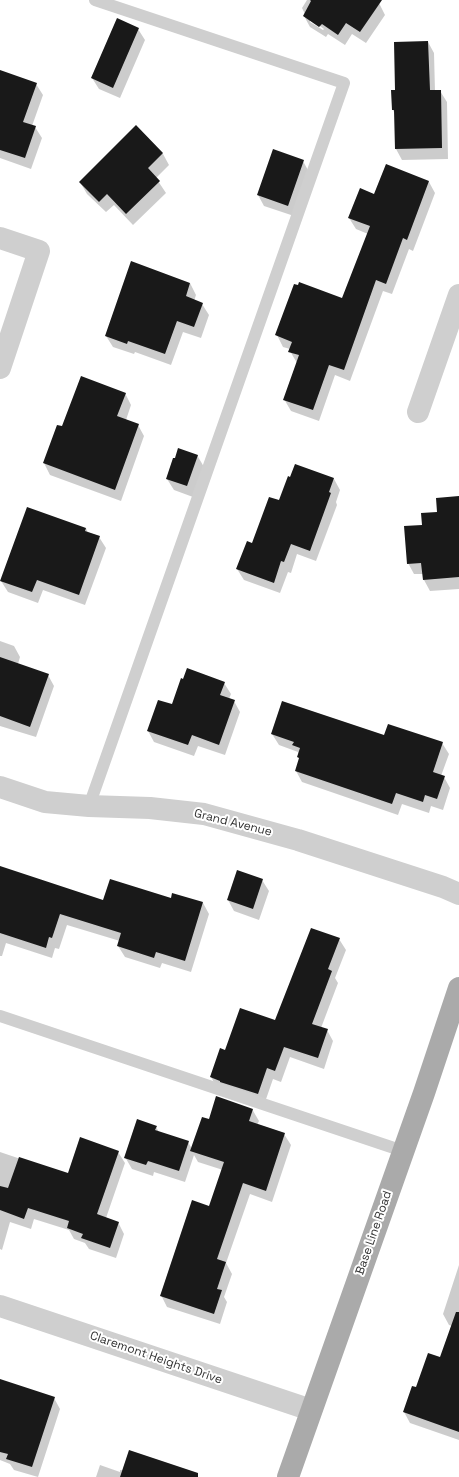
<!DOCTYPE html>
<html>
<head>
<meta charset="utf-8">
<style>
	body { margin:0 }
	canvas { display:block; background:#fff }
</style>
</head>
<body>
<canvas width="459" height="1477"></canvas>
<script>
const ctx = document.querySelector('canvas').getContext('2d');
ctx.lineJoin = 'round';
function paint(path, color) { ctx.fillStyle = color; ctx.fill(path, 'evenodd'); }
const shape = rows => new Path2D(rows.map(r => 'M' + r).join(''));
function trace(path, color, width, dash) { ctx.strokeStyle = color; ctx.lineWidth = width; ctx.lineCap = dash ? 'butt' : 'round'; ctx.setLineDash(dash || []); ctx.stroke(path); }
function write(font, color, halo, rows, align = 'center') {
  ctx.font = font + ' "Space Grotesk",sans-serif'; ctx.lineWidth = 4; ctx.setLineDash([]); ctx.textBaseline = 'middle'; ctx.strokeStyle = halo; ctx.fillStyle = color; for (const [text, x, y, turn = 0] of rows) {
    ctx.save(); ctx.translate(x, y); ctx.rotate((+turn || 0) * Math.PI / 180); ctx.textAlign = isNaN(turn) ? turn : align; if (halo) ctx.strokeText(text, 0, 0); ctx.fillText(text, 0, 0); ctx.restore();
  }
}
const shadow = shape([
	[307,0,374,0,379,3,385,15,366,43,352,34,345,45,328,34,326,37,310,27,304,16,305,14,302,8],
	[310,19,324,29,323,30,310,22],
	[138,29,145,40,120,98,99,89,92,78],
	[428,42,434,53,435,91,440,91,447,102,448,159,402,160,396,149,395,114,393,110,396,91],
	[0,71,36,84,43,95,32,126,35,127,42,138,31,169,0,158],
	[136,127,163,154,169,165,156,178,166,193,133,225,114,205,106,212,87,194,80,182],
	[303,161,309,172,294,216,264,206,258,195],
	[386,165,429,182,435,193,413,251,409,249,392,294,383,291,350,381,335,375,319,421,291,411,284,399,297,363,290,351,290,349,283,347,277,335,343,299,368,234,356,229,349,218,375,195],
	[190,283,196,295,194,301,202,304,209,315,201,338,183,332,171,365,135,352,134,354,113,347,106,336],
	[125,393,131,405,126,420,138,425,144,436,121,501,50,475,44,463,57,426,62,428],
	[197,455,204,467,193,497,174,490,167,479],
	[334,479,340,490,336,502,337,505,316,561,297,554,291,573,288,572,280,593,244,580,237,569,280,502],
	[459,497,459,589,430,591,424,580,423,574,414,574,408,563,423,526],
	[86,528,88,533,99,537,106,548,85,605,43,590,38,603,8,592,1,581],
	[0,641,14,646,20,657,18,664,48,675,54,686,36,737,0,726],
	[224,683,231,694,229,699,234,701,240,712,225,755,198,746,194,756,154,742,148,731,172,706],
	[272,734,385,736,442,743,449,754,441,776,444,777,450,788,443,810,431,806,429,813,402,804,398,815,302,782,296,771,300,759,298,752,279,745],
	[0,867,104,901,172,899,203,903,209,914,191,972,162,963,160,968,125,957,118,946,120,941,67,925,59,949,55,948,52,958,6,943,2,956,0,956],
	[262,880,269,891,259,920,234,911,228,900],
	[339,939,346,950,335,978,338,983,321,1028,327,1030,333,1041,324,1069,290,1057,281,1082,273,1079,264,1105,217,1088,211,1077,226,1051,276,1022],
	[252,1109,259,1121,257,1125,284,1134,291,1145,272,1202,250,1194,226,1263,232,1274,224,1297,227,1302,220,1324,167,1307,161,1295,210,1207,223,1170,198,1162,194,1155,185,1182,154,1172,153,1176,132,1169,125,1157,156,1127,159,1132,188,1142,192,1149,209,1121],
	[0,1152,68,1175,118,1152,125,1163,106,1218,118,1222,124,1234,116,1258,89,1249,85,1243,74,1239,69,1230,34,1219,31,1229,10,1222,2,1250,0,1249],
	[459,1265,459,1440,410,1423,404,1412,417,1389,441,1359,452,1326,449,1325,443,1314],
	[0,1380,54,1398,60,1409,38,1477,14,1470,10,1464,0,1460],
	[100,1465,120,1472,120,1470,187,1477,96,1477]
]);
const building = shape([
	[310,0,382,0,360,32,346,23,338,35,322,24,319,27,303,16,311,1],
	[117,18,139,28,113,88,91,78],
	[428,41,430,90,441,90,442,148,395,149,394,110,392,110,391,90,395,90,394,42],
	[0,70,37,83,23,122,36,126,25,158,0,150],
	[136,125,163,153,148,168,160,181,126,214,107,194,99,202,79,182],
	[273,149,304,160,288,206,257,195],
	[386,164,429,181,407,240,403,238,386,284,376,280,344,370,329,365,313,410,283,400,299,355,288,352,292,342,275,335,294,284,298,285,299,282,342,298,370,226,348,218,360,188,374,194],
	[131,261,190,283,186,296,203,303,194,327,177,321,165,354,128,341,127,344,105,336],
	[81,376,126,393,117,416,139,424,115,490,43,463,57,425,62,426],
	[178,448,198,455,187,486,166,479,173,458,175,458],
	[295,464,334,478,329,492,331,493,310,551,291,544,284,562,281,561,274,583,236,569,247,541,252,543,269,497,279,500,288,476,290,477],
	[459,496,459,577,423,580,421,563,407,564,404,526,422,525,421,513,437,512,436,498],
	[27,507,86,528,85,531,100,536,79,595,37,580,32,592,0,581],
	[0,657,49,674,30,727,0,716],
	[187,668,225,682,220,695,235,700,219,745,192,735,188,745,147,731,158,700,172,704,181,678,183,679],
	[282,701,384,735,388,724,443,742,433,772,445,776,437,799,425,795,423,802,396,793,392,804,295,771,299,758,297,757,300,748,292,745,294,742,271,734],
	[0,866,103,900,110,879,171,898,172,893,203,902,185,961,156,952,154,958,117,946,121,933,60,914,52,938,49,937,46,948,0,933],
	[237,870,263,879,253,909,227,900],
	[311,928,340,938,328,969,332,971,312,1024,328,1029,318,1058,284,1047,275,1071,267,1068,258,1094,220,1082,220,1081,210,1077,220,1048,225,1050,240,1008,275,1020],
	[216,1096,253,1109,249,1121,285,1133,266,1191,243,1183,217,1259,226,1262,217,1289,222,1290,214,1314,160,1296,192,1200,209,1206,224,1162,190,1151,202,1117,209,1119],
	[137,1119,157,1126,155,1130,189,1141,179,1171,148,1161,146,1165,124,1158],
	[80,1137,119,1151,97,1214,119,1222,110,1248,81,1238,83,1234,67,1228,69,1221,28,1208,24,1219,0,1210,0,1186,8,1188,19,1157,68,1173],
	[456,1312,459,1312,459,1432,403,1412,412,1386,416,1387,428,1353,440,1357],
	[0,1379,55,1397,32,1467,6,1459,8,1454,0,1452],
	[129,1450,198,1473,198,1477,120,1477]
]);
const service = shape([
	[89,806,344,83,95,0],
	[0,1016,403,1151]
]);
const minor = shape([
	[0,238,39,251,0,368],
	[418,412,459,295],
	[0,1306,311,1410]
]);
const tertiary = shape([
	[0,787,45,802,89,806,150,808,204,814,298,840,443,887,459,894]
]);
const primary = shape([
	[288,1477,424,1093,459,988]
]);
const streetNames = [
	["Grand Avenue",233,823,14],
	["Base Line Road",374,1233,-71],
	["Claremont Heights Drive",156,1358,19]
];
paint(shadow, '#0003');
paint(building, '#191919');
trace(service, '#cfcfcf', 12);
trace(minor, '#cfcfcf', 22);
trace(tertiary, '#cfcfcf', 22);
trace(primary, '#aaa', 22);
write('12px', '#323232', '#fff', streetNames);
</script>
</body>
</html>
